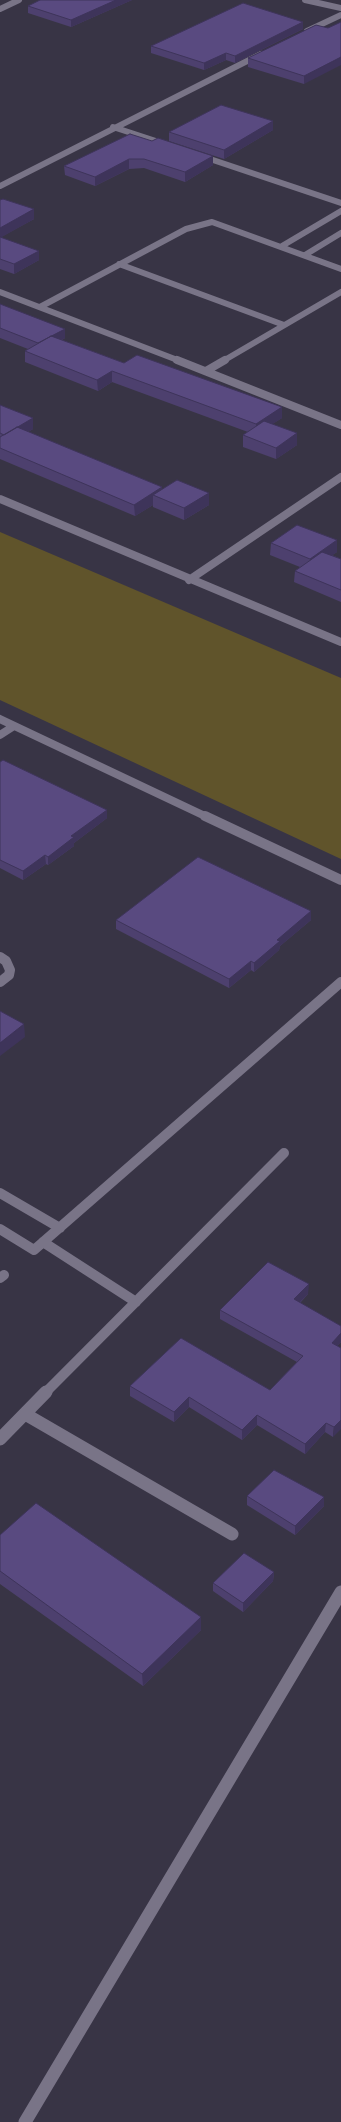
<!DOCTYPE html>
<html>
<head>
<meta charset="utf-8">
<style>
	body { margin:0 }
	canvas { display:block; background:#383445 }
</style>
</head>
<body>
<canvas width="341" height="2122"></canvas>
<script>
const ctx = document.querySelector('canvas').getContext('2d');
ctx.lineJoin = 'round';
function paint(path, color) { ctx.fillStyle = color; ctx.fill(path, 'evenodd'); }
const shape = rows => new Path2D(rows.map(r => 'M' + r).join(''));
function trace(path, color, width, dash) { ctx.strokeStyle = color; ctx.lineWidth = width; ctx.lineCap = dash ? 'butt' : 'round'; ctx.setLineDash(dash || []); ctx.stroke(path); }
const green = shape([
	[0,532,341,678,341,859,0,700]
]);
const minorFar3 = shape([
	[305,0,341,8],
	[0,9,19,0],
	[307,31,341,15],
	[113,127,165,144],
	[201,156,341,203],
	[0,186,261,54],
	[282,246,341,211],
	[305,255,341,233],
	[119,264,284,325],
	[0,292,180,361],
	[40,307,186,229,212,222,341,269],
	[223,361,341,292]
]);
const minorFar2 = shape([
	[177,360,341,425],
	[206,371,225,360],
	[0,499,341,642],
	[189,580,341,477],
	[0,719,207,817],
	[0,735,14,726]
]);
const minorFar1 = shape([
	[205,816,341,880],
	[0,957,6,961,10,970,9,975,0,982],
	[0,1193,60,1228],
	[0,1229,34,1250,341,982],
	[43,1242,136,1302],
	[0,1278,4,1275],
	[45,1393,284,1153]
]);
const minor = shape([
	[25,1414,232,1534],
	[0,1439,46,1392],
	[25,2122,341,1592]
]);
const wall = shape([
	[132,0,71,27,28,13,28,6],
	[328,28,304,84,248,67,248,58],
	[303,29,235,63,226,60,204,70,151,53,151,46],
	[273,130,224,159,169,141,169,132],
	[152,141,213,156,213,165,185,182,144,168,129,169,95,186,65,175,64,166],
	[0,200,34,219,1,237,39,260,14,274,0,269],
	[0,304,65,338,62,340,124,363,282,418,272,424,297,445,276,459,243,447,243,435,248,432,112,382,98,391,25,362,25,351,28,349,0,338],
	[0,405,33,418,33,429,28,432,162,487,162,490,209,505,184,520,153,507,153,505,135,516,0,459],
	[337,540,337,552,332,555,341,559,341,602,294,582,295,571,300,567,270,555,271,543],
	[0,762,107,818,74,843,74,846,48,865,46,864,23,880,0,868],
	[311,911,311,920,280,946,279,950,254,972,251,970,229,988,116,929,116,920],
	[308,1294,300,1303,341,1342,337,1346,341,1348,333,1437,325,1432,305,1454,257,1425,242,1440,189,1407,174,1422,130,1396,130,1386,270,1390,297,1362,220,1319,220,1310],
	[247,1496,324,1497,324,1506,295,1535,247,1505],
	[0,1535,201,1630,143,1686,0,1584],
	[274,1572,273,1581,243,1612,213,1591,213,1583]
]);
const shadedWall = shape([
	[116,0,132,0,71,27,71,20],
	[303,22,303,29,235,63,235,56],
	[226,53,226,60,204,70,204,63],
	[341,57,341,65,304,84,304,76],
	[273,121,273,130,224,159,224,150],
	[213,156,213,165,185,182,185,172],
	[129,159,129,169,95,186,95,177],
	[34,209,34,219,0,238,0,228],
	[39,251,39,260,14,274,14,264],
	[65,329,65,338,39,353,38,343],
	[112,371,112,382,98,391,97,380],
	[282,407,282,418,256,435,256,424],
	[33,418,33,429,5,446,4,435],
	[297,433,297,445,276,459,276,448],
	[162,487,162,499,153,495,153,505,135,516,134,505],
	[209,493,209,505,184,520,184,508],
	[337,540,337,552,310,571,310,559],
	[107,810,107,818,74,843,74,846,48,865,48,857,71,836],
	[45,855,46,864,23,880,23,871],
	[311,911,311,920,280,946,279,950,254,972,254,963,277,940],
	[251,961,251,970,229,988,229,979],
	[24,1024,25,1037,0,1056,0,1043],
	[309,1284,308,1294,293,1309,294,1299],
	[341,1333,341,1342,331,1353,332,1343],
	[189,1397,189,1407,174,1422,174,1412],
	[257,1415,257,1425,242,1440,242,1430],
	[341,1420,341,1429,333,1437,334,1427],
	[326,1423,325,1432,305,1454,305,1444],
	[324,1497,324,1506,295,1535,295,1526],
	[274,1572,273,1581,243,1612,243,1603],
	[201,1617,201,1630,143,1686,142,1674]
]);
const building = shape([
	[40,0,116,0,71,20,28,6,40,0],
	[243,3,303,22,235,56,226,53,204,63,151,46,243,3],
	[341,22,341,57,304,76,248,58,316,25,328,28,341,22],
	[221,105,273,121,224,150,169,132,221,105],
	[130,134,152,141,158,138,213,156,185,172,144,159,129,159,95,177,64,166,130,134],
	[3,199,34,209,0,228,0,200,3,199],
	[0,237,39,251,14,264,0,259,0,237],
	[0,304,65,329,38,343,0,328,0,304],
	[51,336,124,363,137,355,282,407,256,424,112,371,97,380,25,351,51,336],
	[0,405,33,418,4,435,0,433,0,405],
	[264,421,297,433,276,448,243,435,264,421],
	[17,427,162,487,134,505,0,448,0,437,17,427],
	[177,480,209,493,184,508,153,495,177,480],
	[297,525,337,540,310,559,271,543,297,525],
	[322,552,341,559,341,590,295,571,322,552],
	[3,760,107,810,71,836,74,837,48,857,45,855,23,871,0,860,0,762,3,760],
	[198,857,311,911,277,940,280,941,254,963,251,961,229,979,116,920,198,857],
	[0,1011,24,1024,0,1043,0,1011],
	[268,1262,309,1284,294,1299,341,1326,341,1333,332,1343,341,1348,341,1420,334,1427,326,1423,305,1444,257,1415,242,1430,189,1397,174,1412,130,1386,181,1338,270,1390,303,1356,220,1310,268,1262],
	[274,1470,324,1497,295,1526,247,1496,274,1470],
	[36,1503,201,1617,142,1674,0,1571,0,1535,36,1503],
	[244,1553,274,1572,243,1603,213,1583,244,1553]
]);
paint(green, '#60542b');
trace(minorFar3, '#797487', 6);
trace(minorFar2, '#797487', 8);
trace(minorFar1, '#797487', 10);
trace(minor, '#797487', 13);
paint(wall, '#4d406e');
paint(shadedWall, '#3e345a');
paint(building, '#594a80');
trace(building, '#3e345a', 1);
</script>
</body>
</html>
